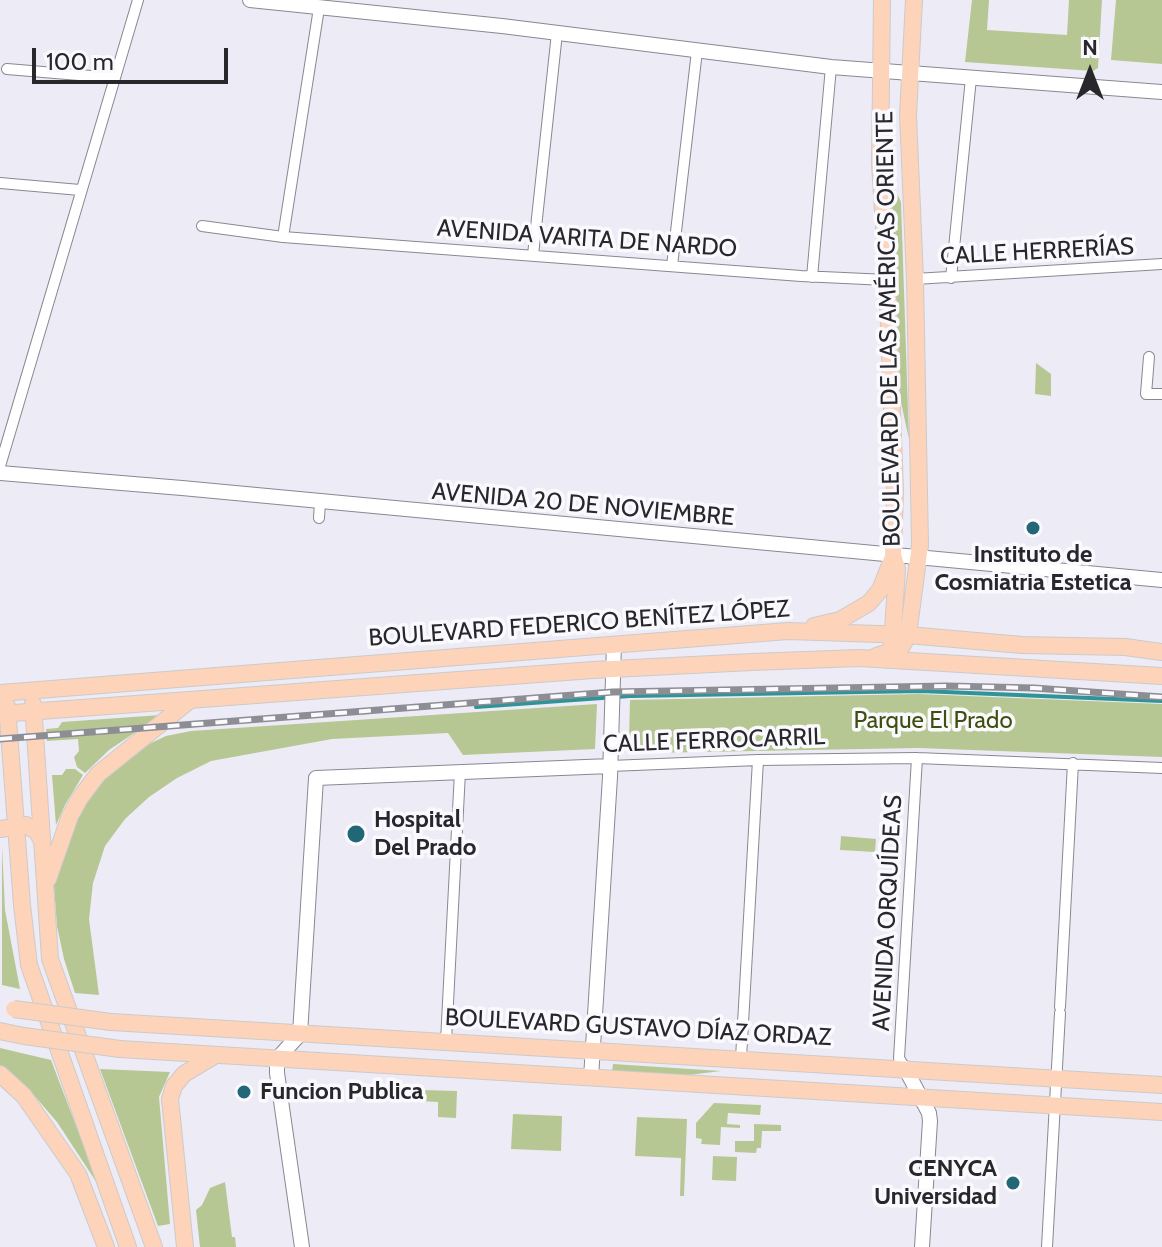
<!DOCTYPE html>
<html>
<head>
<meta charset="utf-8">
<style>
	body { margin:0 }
	#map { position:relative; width:1162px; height:1247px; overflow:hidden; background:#edecf6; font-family:Cabin,sans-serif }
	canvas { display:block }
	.north { position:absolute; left:1050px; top:32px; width:80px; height:80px; -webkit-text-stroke:6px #fafafe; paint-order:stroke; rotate:0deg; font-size:22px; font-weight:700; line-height:32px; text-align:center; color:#28282c }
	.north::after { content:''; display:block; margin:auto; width:28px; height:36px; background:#28282c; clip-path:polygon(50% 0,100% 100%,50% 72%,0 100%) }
	.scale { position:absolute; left:32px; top:48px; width:196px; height:36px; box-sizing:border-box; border:4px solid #28282c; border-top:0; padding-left:10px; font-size:24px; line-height:28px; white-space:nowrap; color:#28282c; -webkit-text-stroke:6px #fafafe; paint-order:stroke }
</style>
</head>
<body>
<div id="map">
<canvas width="1162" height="1247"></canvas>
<div class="north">N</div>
<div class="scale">100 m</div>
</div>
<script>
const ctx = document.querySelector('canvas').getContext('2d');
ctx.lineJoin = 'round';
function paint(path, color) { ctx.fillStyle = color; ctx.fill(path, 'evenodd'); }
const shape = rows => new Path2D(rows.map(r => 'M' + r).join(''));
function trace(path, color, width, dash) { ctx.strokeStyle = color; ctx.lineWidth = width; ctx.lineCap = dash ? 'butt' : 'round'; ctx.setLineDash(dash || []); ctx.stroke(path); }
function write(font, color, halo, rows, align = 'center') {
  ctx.font = font + ' Cabin,sans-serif'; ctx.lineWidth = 7; ctx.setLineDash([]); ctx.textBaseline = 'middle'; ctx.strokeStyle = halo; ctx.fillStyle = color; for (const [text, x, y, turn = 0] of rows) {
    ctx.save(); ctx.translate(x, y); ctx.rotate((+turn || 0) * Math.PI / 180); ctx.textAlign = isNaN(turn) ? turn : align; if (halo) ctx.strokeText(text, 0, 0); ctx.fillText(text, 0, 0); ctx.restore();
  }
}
const green = shape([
	[972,0,989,0,987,30,1067,35,1069,0,1102,0,1098,68,1093,71,965,62],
	[1116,0,1162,0,1162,64,1111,60],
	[891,180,901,202,909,439,900,398],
	[1036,363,1051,374,1051,396,1035,394],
	[919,694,1162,704,1162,757,918,748,646,753,631,748,629,740,630,700],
	[597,704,595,749,463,755,448,733,332,739,211,761,177,778,149,797,125,819,105,846,93,883,89,919,99,995,75,993,64,959,57,926,54,886,57,866,85,802,115,767,151,743,166,736,191,731],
	[161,715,109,750,85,773,77,767,74,757,79,751,78,739,47,741,46,729,58,728,62,722],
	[66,769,75,769,83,775,65,805,56,825,52,775,62,775],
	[841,836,876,839,875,852,840,850],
	[2,846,5,910,20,989,2,985],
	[0,1048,51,1060,99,1186,57,1122,32,1093,0,1067],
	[613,1064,721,1071,689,1075,612,1071],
	[100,1069,170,1072,159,1097,170,1224,158,1226],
	[421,1090,457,1091,456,1118,438,1117,438,1102,420,1101],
	[714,1103,761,1105,760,1115,728,1113,727,1124,740,1125,740,1128,721,1127,720,1145,701,1144,702,1139,696,1138,696,1123],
	[513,1114,562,1116,561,1151,511,1149],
	[637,1117,687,1119,684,1196,680,1196,681,1158,635,1156],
	[754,1124,781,1125,781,1131,762,1131,761,1148,757,1148,756,1153,735,1152,735,1141,754,1141],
	[713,1156,737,1157,736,1181,712,1180],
	[225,1182,232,1237,235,1237,236,1247,200,1247,196,1210,202,1205,210,1188]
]);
const stream = shape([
	[476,707,630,696,921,691,1162,701]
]);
const minor = shape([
	[7,69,115,78],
	[0,183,80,190],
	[202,226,283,237,801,276,887,280],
	[283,237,319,8],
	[533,255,557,33],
	[672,266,697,51],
	[812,277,831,67],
	[951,278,971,78],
	[915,279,1162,264],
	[1149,357,1146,394,1162,394],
	[0,466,138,0],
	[319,518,320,502],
	[610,766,758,760,917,758,1162,768],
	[1060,1007,1073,763],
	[446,1041,460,772],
	[741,1058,758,760],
	[905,1068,899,1058,917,758],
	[1047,1247,1060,1013]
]);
const tertiary = shape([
	[250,0,502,26,831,67,1162,92],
	[905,1068,929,1113,930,1121,922,1247],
	[591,1078,610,777,614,644],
	[302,1247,277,1073,277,1059,300,1034,316,778,610,766]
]);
const secondary = shape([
	[0,473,182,488,1162,580]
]);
const primary = shape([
	[882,0,880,164,887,274,895,491,893,555,897,569,892,645],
	[814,626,840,620,869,603,880,590,893,557],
	[876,656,901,648,908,635,920,545,915,279,908,115,914,0],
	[0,693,788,631,908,635,1022,645,1125,647,1162,652],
	[33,704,50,959,154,1247],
	[7,706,22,905,29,965,128,1247],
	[0,714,593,670,752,662,859,658,1162,676],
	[0,829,26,825,37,832,42,841],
	[48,879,70,816,80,798,98,774,189,701],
	[111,1022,1162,1085],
	[0,1031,24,1036],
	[120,1049,1162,1112],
	[0,1074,24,1096,78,1174,106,1247],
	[185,1247,170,1099,174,1086,184,1074,214,1056]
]);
const rail = shape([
	[0,739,613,692,947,686,1034,688,1162,697]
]);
const primaryBridge = shape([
	[14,1009,111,1022],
	[24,1036,120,1049]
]);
const markers = [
	[1033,528,8,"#216776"],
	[356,834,10,"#216776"],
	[244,1092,8,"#216776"],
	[1013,1183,8,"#216776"]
];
const streetNames = [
	["AVENIDA VARITA DE NARDO",587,239,4],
	["CALLE HERRERÍAS",1037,252,-3],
	["BOULEVARD DE LAS AMÉRICAS ORIENTE",889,329,-91],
	["AVENIDA 20 DE NOVIEMBRE",583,505,5],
	["BOULEVARD FEDERICO BENÍTEZ LÓPEZ",579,624,-4],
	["CALLE FERROCARRIL",714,741,-2],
	["AVENIDA ORQUÍDEAS",888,913,-87],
	["BOULEVARD GUSTAVO DÍAZ ORDAZ",638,1028,3]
];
const poiNames = [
	["Instituto de",1033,555,"center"],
	["Cosmiatria Estetica",1033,583,"center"],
	["Hospital",374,820],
	["Del Prado",374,848],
	["Funcion Publica",260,1092],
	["CENYCA",997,1169,"right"],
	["Universidad",997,1197,"right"]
];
const parkNames = [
	["Parque El Prado",933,721]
];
paint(green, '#b6c793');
trace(stream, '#309398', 4);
trace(minor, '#898891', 12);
trace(tertiary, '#898891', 16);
trace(secondary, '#898891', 16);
trace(primary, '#cbcbcc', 18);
trace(minor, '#fff', 10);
trace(tertiary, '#fff', 14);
trace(secondary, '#fff', 14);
trace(primary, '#fdd3ba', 16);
trace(rail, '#8d8d94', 7);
trace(rail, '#fafafe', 4, [12]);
trace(primaryBridge, '#cbcbcc', 18, []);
trace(primaryBridge, '#fdd3ba', 16);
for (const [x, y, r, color] of markers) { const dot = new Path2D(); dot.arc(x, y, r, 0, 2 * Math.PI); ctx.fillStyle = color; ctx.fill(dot); trace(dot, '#fafafe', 3); }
write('24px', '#28282c', '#fafafe', streetNames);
write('bold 24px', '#28282c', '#fafafe', poiNames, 'left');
write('24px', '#3f4f10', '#fafafe', parkNames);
</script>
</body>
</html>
